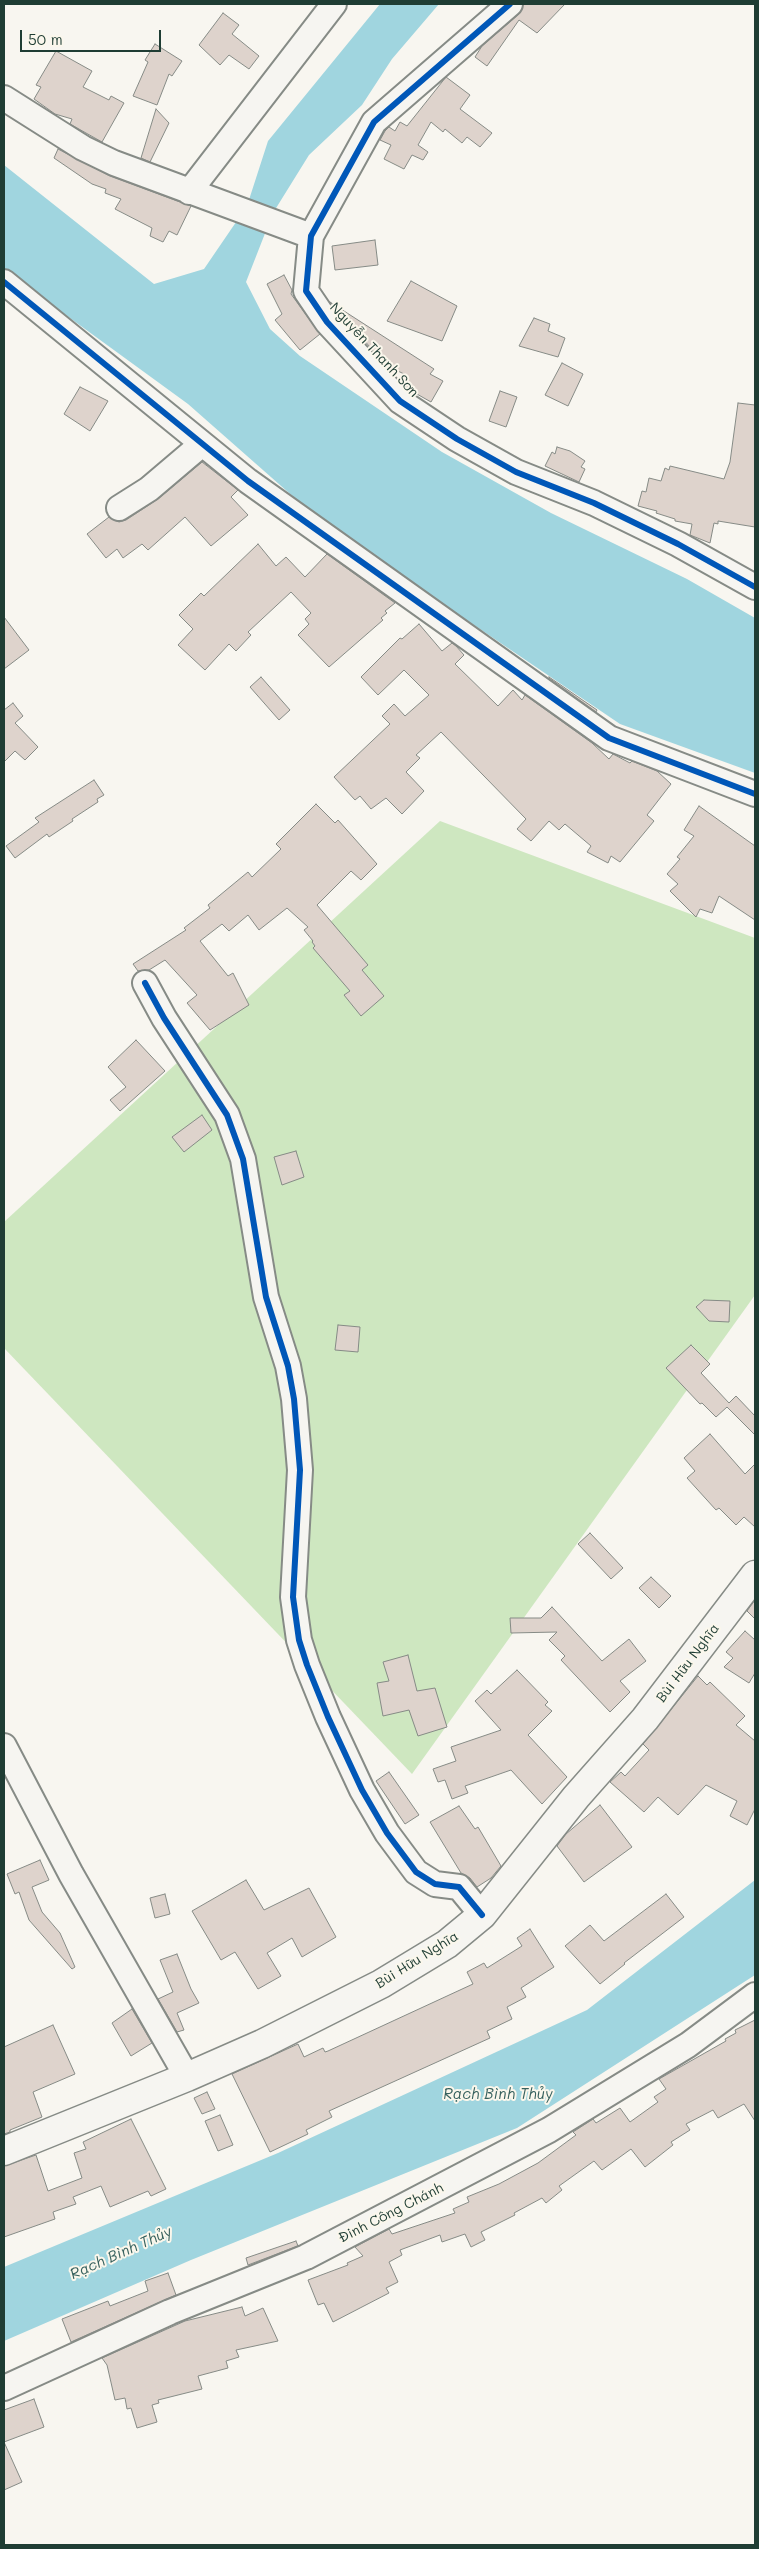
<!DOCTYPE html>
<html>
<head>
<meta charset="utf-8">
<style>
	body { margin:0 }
	#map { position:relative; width:759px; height:2549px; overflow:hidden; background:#f8f6f0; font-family:Mali,sans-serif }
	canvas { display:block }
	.frame { position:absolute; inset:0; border:5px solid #1f3d34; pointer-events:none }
	.scale { position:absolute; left:20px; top:30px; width:141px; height:22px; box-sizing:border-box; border:2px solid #1f3d34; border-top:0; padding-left:6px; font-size:15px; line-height:18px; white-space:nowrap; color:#1f3d34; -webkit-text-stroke:4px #fbf7ec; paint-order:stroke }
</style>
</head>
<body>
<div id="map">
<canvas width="759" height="2549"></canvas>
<div class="frame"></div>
<div class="scale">50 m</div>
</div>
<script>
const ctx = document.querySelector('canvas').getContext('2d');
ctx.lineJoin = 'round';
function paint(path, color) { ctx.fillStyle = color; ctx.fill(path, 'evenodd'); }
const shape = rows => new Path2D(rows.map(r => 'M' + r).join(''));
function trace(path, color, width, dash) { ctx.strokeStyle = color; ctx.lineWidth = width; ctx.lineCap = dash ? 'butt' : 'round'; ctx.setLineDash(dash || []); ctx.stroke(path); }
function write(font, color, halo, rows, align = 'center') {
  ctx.font = font + ' Mali,sans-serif'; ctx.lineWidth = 4; ctx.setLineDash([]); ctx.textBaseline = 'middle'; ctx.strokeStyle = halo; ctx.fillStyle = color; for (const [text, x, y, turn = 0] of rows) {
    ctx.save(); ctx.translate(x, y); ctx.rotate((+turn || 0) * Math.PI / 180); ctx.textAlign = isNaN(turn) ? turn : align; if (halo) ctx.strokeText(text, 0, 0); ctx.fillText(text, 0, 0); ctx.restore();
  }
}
const green = shape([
	[440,821,755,938,755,1295,412,1774,4,1348,4,1222]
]);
const water = shape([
	[380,4,439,4,392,59,362,105,309,155,273,213,246,282,270,329,300,356,442,452,551,513,687,579,755,618,755,773,620,724,322,522,188,404,4,270,4,165,154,284,204,269,247,206,268,141],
	[755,1880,755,1975,517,2128,191,2260,4,2341,4,2267,278,2153,587,2010]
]);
const building = shape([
	[523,4,565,4,537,33,519,20,487,66,475,57,482,46,519,14,523,4],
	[223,13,239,25,232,34,259,56,249,69,229,55,220,65,199,45,223,13],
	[155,44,182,61,172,76,169,74,157,105,133,96,148,62,145,60,155,44],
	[56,51,92,71,83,87,109,100,111,96,124,103,102,142,70,124,72,119,55,114,34,99,41,87,36,85,56,51],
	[446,77,470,95,460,109,492,133,480,147,467,137,462,143,445,129,443,132,431,122,418,145,428,152,423,160,412,155,404,169,384,159,391,145,380,140,385,131,389,127,395,131,400,122,407,126,446,77],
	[156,109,169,123,150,162,141,158,156,109],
	[58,149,108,175,191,206,177,235,169,231,163,242,150,236,152,228,115,209,121,199,105,193,106,189,92,184,54,158,58,149],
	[375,240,378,265,335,270,332,246,375,240],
	[284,275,292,290,291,294,320,334,300,350,275,320,282,314,267,284,284,275],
	[411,281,457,306,442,341,387,321,411,281],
	[330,302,434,369,430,374,443,381,431,402,408,389,402,383,406,375,386,365,330,302],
	[534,318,550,324,548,331,565,338,558,357,519,346,534,318],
	[562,363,583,374,568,406,545,395,562,363],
	[80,387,108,401,90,431,64,414,80,387],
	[500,391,517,397,506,427,489,421,500,391],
	[738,403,755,405,755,527,718,521,718,524,714,523,710,543,690,535,692,524,675,521,675,519,656,513,657,511,638,506,642,491,646,492,649,478,661,481,665,468,669,470,670,466,724,479,730,462,738,403],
	[557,447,570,451,585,461,581,467,585,469,579,482,545,466,552,452,555,454,557,447],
	[202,462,238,490,231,497,248,515,211,546,185,517,148,550,142,544,123,558,117,549,106,558,87,534,109,517,119,522,126,520,158,499,202,462],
	[258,544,276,566,286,557,305,577,327,554,395,603,385,611,387,613,381,618,383,620,329,667,298,635,309,624,305,619,311,613,291,592,248,632,251,635,236,651,229,644,205,670,178,645,193,629,179,615,201,593,204,596,258,544],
	[4,617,29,650,4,669,4,617],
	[419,624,442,651,452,643,456,646,464,655,455,664,498,706,513,690,522,700,525,695,592,743,609,759,613,754,630,763,632,761,657,771,671,784,647,815,654,821,620,862,611,856,608,863,587,852,591,846,565,824,559,830,549,821,531,841,517,829,526,819,441,732,416,755,420,758,406,772,424,791,402,814,386,798,371,809,360,796,355,800,334,777,390,724,382,716,394,704,405,716,429,695,404,670,378,695,361,677,400,638,402,639,419,624],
	[261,677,290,710,279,720,250,687,261,677],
	[549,677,597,710,596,712,549,678,549,677],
	[13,703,23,716,15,723,38,747,25,760,15,751,4,762,4,710,13,703],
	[94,780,104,795,97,799,98,802,72,819,73,821,49,837,47,834,15,858,6,846,39,822,35,818,94,780],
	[316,804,335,823,338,820,377,864,361,880,351,871,317,905,368,965,362,970,384,996,361,1016,344,995,350,991,313,948,315,946,312,942,313,941,304,930,308,927,287,908,259,930,248,915,229,931,222,924,200,941,228,976,233,973,249,1005,210,1030,187,1003,197,995,165,960,149,970,138,971,133,964,186,930,184,928,210,908,208,905,248,872,252,877,281,849,276,844,316,804],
	[699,806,755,846,755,920,719,896,712,913,700,909,696,917,670,891,678,884,667,874,680,859,677,857,694,836,684,830,699,806],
	[136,1040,165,1071,120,1111,110,1100,126,1087,108,1067,136,1040],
	[202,1115,212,1130,184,1152,172,1137,202,1115],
	[296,1151,304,1177,282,1185,274,1157,296,1151],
	[704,1300,730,1301,729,1322,709,1321,696,1307,704,1300],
	[338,1325,360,1327,358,1352,335,1350,338,1325],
	[691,1345,710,1364,701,1373,729,1403,736,1396,755,1416,755,1435,727,1407,716,1417,702,1403,700,1404,666,1368,691,1345],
	[710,1434,745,1474,755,1464,755,1527,744,1517,736,1525,719,1508,716,1510,687,1478,695,1471,684,1458,710,1434],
	[590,1533,623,1568,611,1579,578,1544,590,1533],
	[651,1577,671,1596,659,1608,639,1588,651,1577],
	[755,1600,755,1619,747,1611,755,1600],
	[552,1607,602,1661,629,1639,646,1661,620,1681,630,1692,610,1712,561,1660,565,1656,549,1640,557,1632,511,1633,510,1618,541,1618,552,1607],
	[745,1631,755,1640,755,1673,749,1683,724,1667,733,1658,726,1652,745,1631],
	[408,1655,417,1691,435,1688,447,1727,418,1736,409,1710,383,1716,377,1683,389,1681,383,1662,408,1655],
	[517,1670,548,1702,545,1705,552,1711,528,1735,567,1777,542,1804,511,1770,465,1786,468,1793,452,1799,445,1780,438,1782,433,1769,456,1761,451,1747,501,1730,475,1701,487,1690,491,1694,517,1670],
	[698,1676,707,1685,710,1682,745,1716,736,1725,755,1741,755,1809,747,1825,730,1816,737,1801,706,1785,678,1815,658,1797,644,1812,610,1782,621,1772,625,1776,649,1750,643,1744,698,1676],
	[389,1772,419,1815,405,1824,376,1781,389,1772],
	[600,1805,632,1847,584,1882,557,1846,566,1834,600,1805],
	[459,1806,475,1829,478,1827,501,1866,491,1878,477,1887,470,1878,461,1873,430,1822,459,1806],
	[40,1860,49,1880,32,1887,42,1912,60,1933,75,1967,72,1969,29,1920,19,1892,15,1894,7,1874,40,1860],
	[246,1880,264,1910,309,1888,336,1937,302,1957,292,1938,267,1953,281,1976,258,1989,235,1952,221,1960,192,1911,246,1880],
	[165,1894,170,1914,155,1918,150,1898,165,1894],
	[666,1894,684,1917,624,1963,625,1964,600,1984,565,1946,590,1925,604,1941,666,1894],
	[530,1929,554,1967,521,1988,526,1997,507,2007,512,2019,487,2031,490,2038,329,2111,332,2117,306,2130,308,2134,270,2152,232,2074,298,2044,304,2057,323,2048,325,2052,328,2051,473,1984,467,1972,484,1963,487,1968,522,1946,517,1938,530,1929],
	[177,1954,191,1989,199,2003,177,2013,184,2030,177,2032,158,1999,173,1992,160,1960,177,1954],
	[132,2009,152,2043,131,2056,112,2023,132,2009],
	[755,2020,755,2121,744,2104,718,2118,713,2110,686,2124,690,2130,671,2142,673,2145,645,2167,631,2149,602,2170,594,2161,559,2186,562,2190,546,2203,542,2198,514,2213,515,2215,481,2232,485,2240,471,2247,465,2234,442,2242,440,2235,400,2250,402,2255,389,2262,398,2282,386,2288,389,2293,333,2322,324,2303,318,2305,308,2280,348,2265,347,2263,363,2256,355,2247,389,2229,392,2234,455,2213,453,2209,469,2202,467,2197,499,2184,538,2163,576,2135,573,2132,593,2119,596,2123,620,2108,630,2122,658,2102,654,2097,666,2089,659,2079,726,2041,725,2039,736,2033,735,2030,755,2020],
	[53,2025,75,2074,33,2092,42,2117,10,2130,10,2132,4,2134,4,2047,53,2025],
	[207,2092,215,2109,202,2114,194,2098,207,2092],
	[220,2115,233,2145,218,2151,205,2121,220,2115],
	[131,2119,166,2189,151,2196,148,2191,110,2207,101,2186,73,2197,76,2204,53,2212,55,2219,4,2237,4,2166,36,2155,48,2191,82,2178,74,2153,86,2149,83,2142,131,2119],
	[296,2241,298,2246,248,2265,246,2258,296,2241],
	[168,2273,176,2295,71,2342,62,2319,108,2301,110,2306,148,2291,145,2281,168,2273],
	[242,2307,245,2316,263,2308,278,2341,236,2350,239,2357,226,2361,228,2368,198,2376,202,2389,158,2400,159,2403,152,2405,157,2422,137,2428,131,2408,127,2409,125,2398,115,2400,107,2365,102,2358,185,2321,242,2307],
	[34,2399,44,2427,4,2442,22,2482,4,2490,4,2410,34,2399]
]);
const minor = shape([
	[510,4,374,122,311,236,306,291,327,322,400,401,457,439,516,472,594,503,678,544,755,587],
	[4,98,83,148,114,163,311,236],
	[189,192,334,4],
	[4,282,248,481,609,738,755,794],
	[119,508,149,489,202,444],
	[145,983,164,1018,227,1115,243,1159,266,1297,288,1366,294,1399,300,1470,293,1597,299,1640,307,1665,328,1717,362,1790,387,1833,416,1872,435,1884,459,1887,482,1915],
	[4,1746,71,1874,187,2077],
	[4,2388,170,2312,306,2257,549,2130,688,2045,755,1995]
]);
const major = shape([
	[4,2151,187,2077,262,2044,381,1984,447,1944,482,1915,576,1797,645,1719,755,1575]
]);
const cycleway = shape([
	[510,4,374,122,311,236,306,291,327,322,400,401,457,439,516,472,594,503,678,544,755,587],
	[4,282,248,481,609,738,755,794],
	[145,983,164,1018,227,1115,243,1159,266,1297,288,1366,294,1399,300,1470,293,1597,299,1640,307,1665,328,1717,362,1790,387,1833,416,1872,435,1884,459,1887,482,1915]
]);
const streetNames = [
	["Nguyễn Thanh Sơn",374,350,47],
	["Bùi Hữu Nghĩa",688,1663,-53],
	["Bùi Hữu Nghĩa",417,1960,-32],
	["Đinh Công Chánh",391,2213,-27]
];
const waterNames = [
	["Rạch Bình Thủy",498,2094],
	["Rạch Bình Thủy",121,2253,-24]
];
paint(green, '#cee7c0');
paint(water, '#a0d5df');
paint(building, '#ded3cc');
trace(building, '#868b86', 1);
trace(minor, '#868b86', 28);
trace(major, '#868b86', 31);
trace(minor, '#f6f5f1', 24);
trace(major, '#f6f5f1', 28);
trace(cycleway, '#0057b8', 6);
write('14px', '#1f3d34', '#fbf7ec', streetNames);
write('italic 15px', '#36605d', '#fbf7ec', waterNames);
</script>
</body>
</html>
